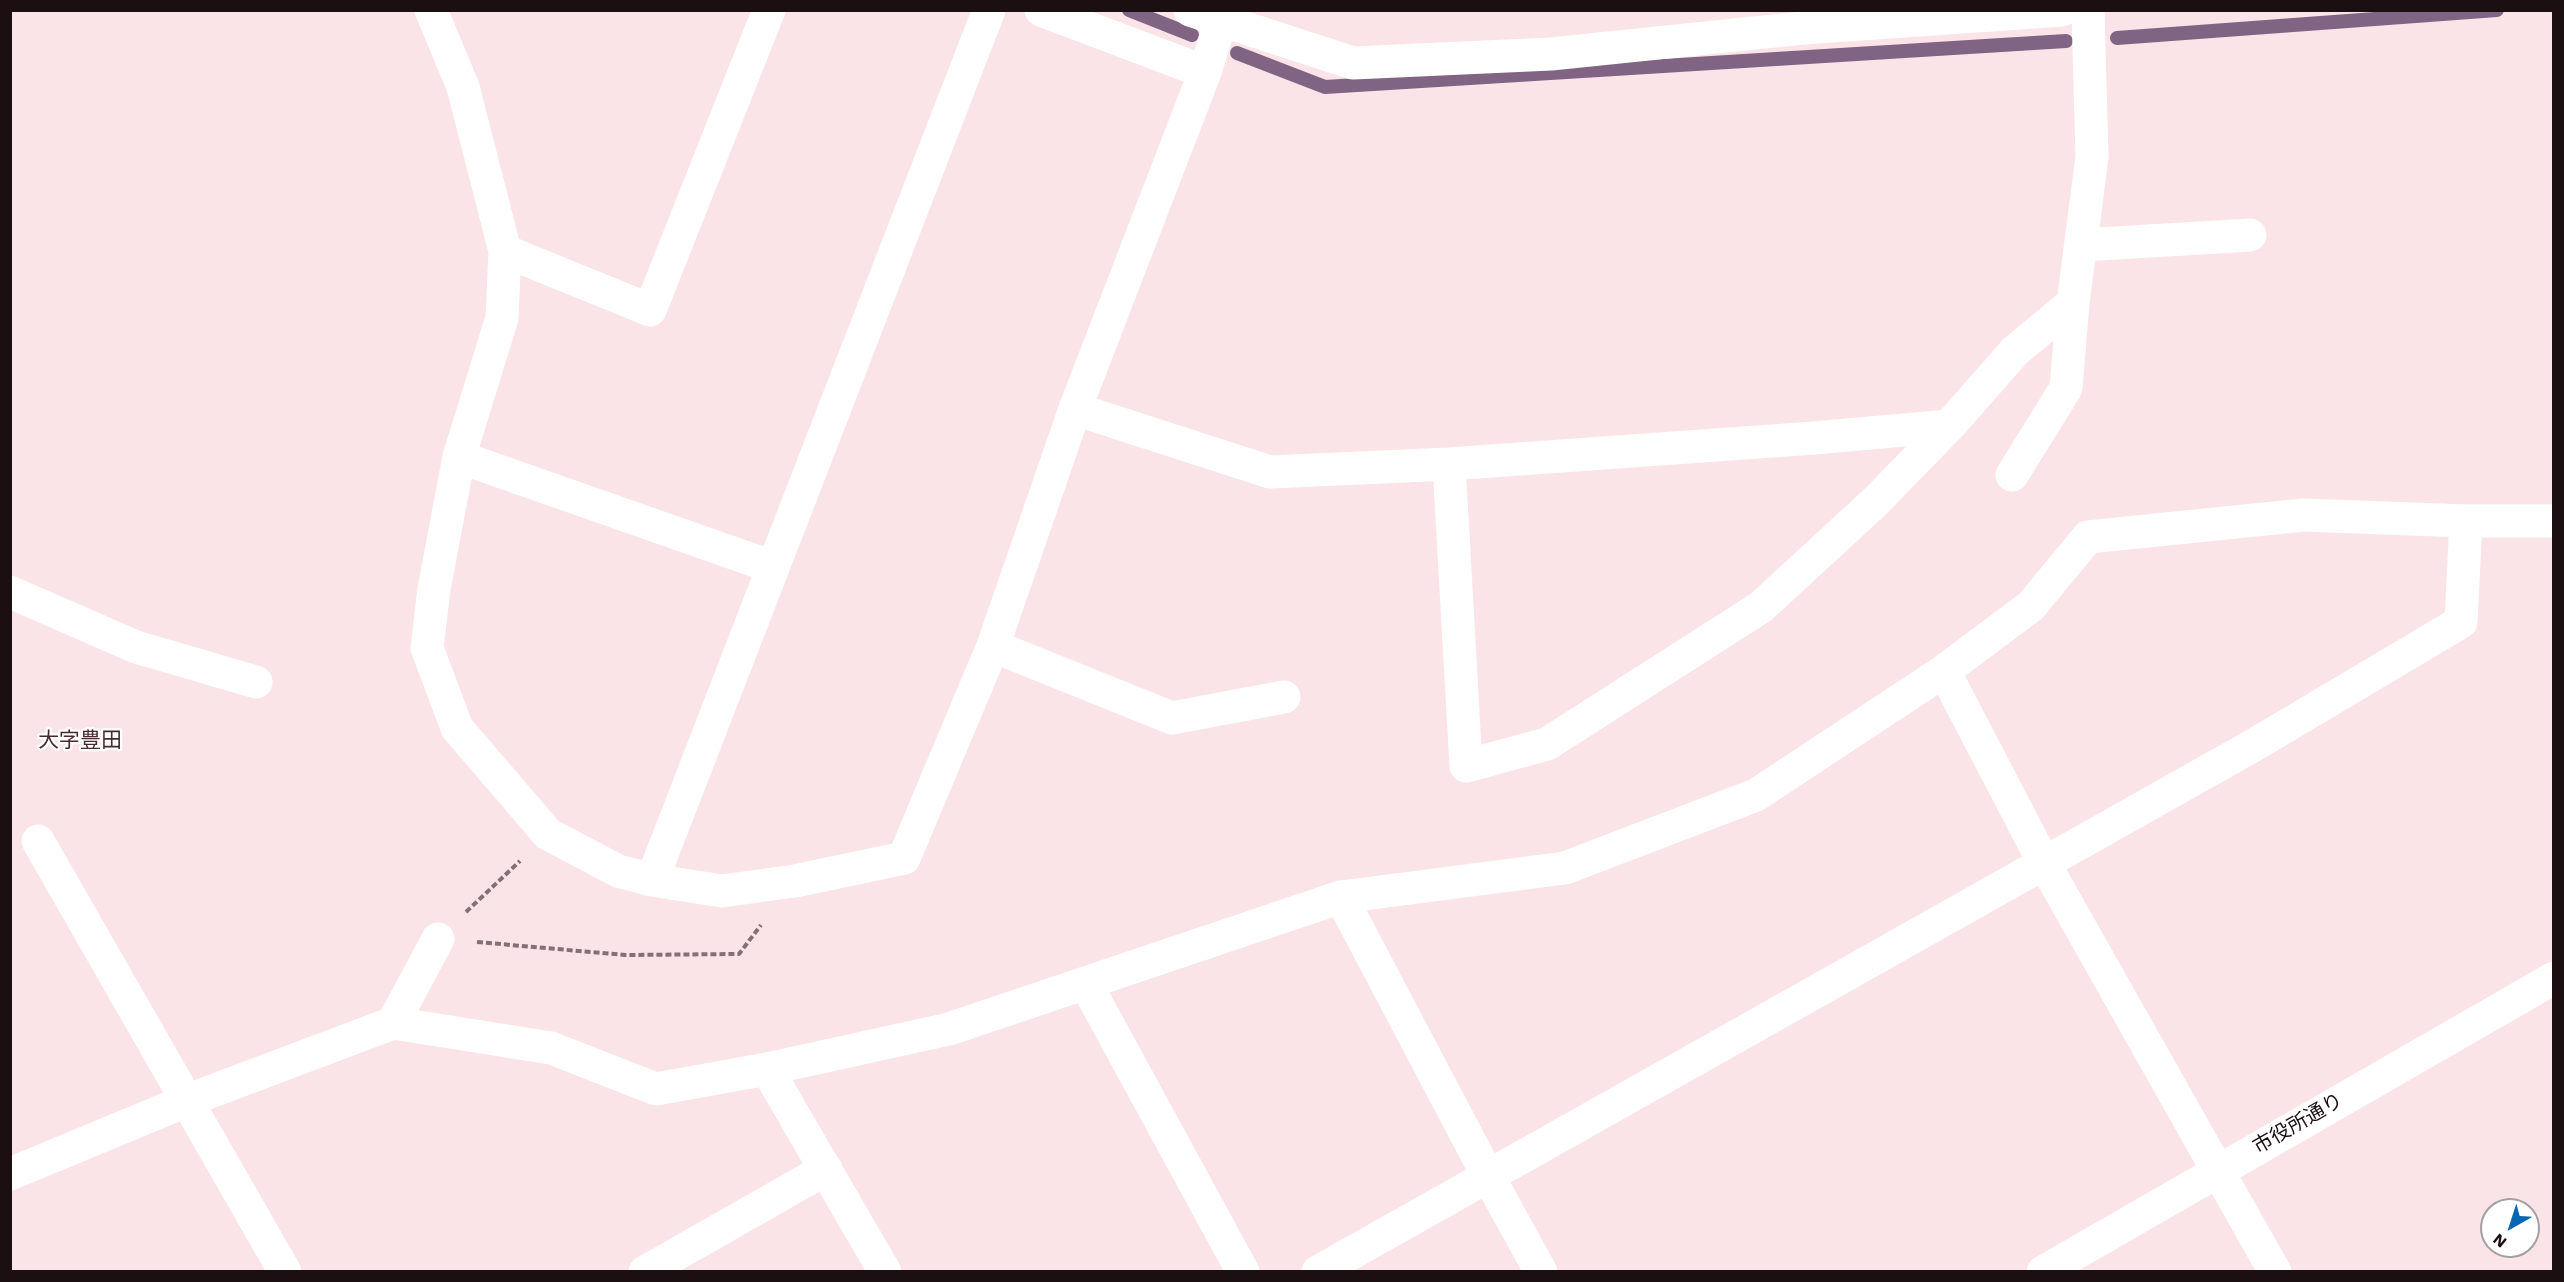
<!DOCTYPE html>
<html>
<head>
<meta charset="utf-8">
<style>
	body { margin:0 }
	#map { position:relative; width:2564px; height:1282px; overflow:hidden; background:#fbe4e8; font-family:"Work Sans",sans-serif }
	canvas { display:block }
	.frame { position:absolute; inset:0; border:12px solid #1c0f12; pointer-events:none }
	.north { position:absolute; left:2480px; top:1198px; width:60px; height:60px; box-sizing:border-box; background:#fff; border:2px solid #a49fa0; border-radius:50%; rotate:219deg; font-size:16px; font-weight:700; line-height:24px; text-align:center; color:#1c0f12 }
	.north::after { content:''; display:block; margin:auto; width:21px; height:27px; background:#0866b3; clip-path:polygon(50% 0,100% 100%,50% 72%,0 100%) }
</style>
</head>
<body>
<div id="map">
<canvas width="2564" height="1282"></canvas>
<div class="frame"></div>
<div class="north">N</div>
</div>
<script>
const ctx = document.querySelector('canvas').getContext('2d');
ctx.lineJoin = 'round';
const shape = rows => new Path2D(rows.map(r => 'M' + r).join(''));
function trace(path, color, width, dash) { ctx.strokeStyle = color; ctx.lineWidth = width; ctx.lineCap = dash ? 'butt' : 'round'; ctx.setLineDash(dash || []); ctx.stroke(path); }
function write(font, color, halo, rows, align = 'center') {
  ctx.font = font + ' "Work Sans","Noto Sans JP",sans-serif'; ctx.lineWidth = 4.5; ctx.setLineDash([]); ctx.textBaseline = 'middle'; ctx.strokeStyle = halo; ctx.fillStyle = color; for (const [text, x, y, turn = 0] of rows) {
    ctx.save(); ctx.translate(x, y); ctx.rotate((+turn || 0) * Math.PI / 180); ctx.textAlign = isNaN(turn) ? turn : align; if (halo) ctx.strokeText(text, 0, 0); ctx.fillText(text, 0, 0); ctx.restore();
  }
}
const stream = shape([
	[1129,10,1192,35],
	[2117,38,2497,10],
	[1237,53,1325,87,2066,41]
]);
const path = shape([
	[466,912,520,861],
	[477,942,625,955,739,954,761,925]
]);
const minor = shape([
	[431,10,463,87,505,251,502,318,459,457,434,589,427,648,457,728,548,834,618,871,652,880,722,891,795,881,904,858,993,646,1075,409,1205,72,1224,10],
	[1041,10,1205,72],
	[1190,10,1353,63,1551,54,1803,28,2062,10],
	[2082,245,2250,235],
	[505,251,650,310,769,10],
	[1075,409,1270,472,1449,464,1814,438,1949,426],
	[459,457,773,567],
	[1449,464,1466,766,1547,744,1761,607,1876,501,1949,426,2015,351,2073,303],
	[2012,475,2066,388,2073,303,2092,157,2088,10],
	[10,592,136,647,256,682],
	[993,646,1172,718,1284,697],
	[1944,671,2044,863,2275,1272],
	[38,841,285,1272],
	[652,880,989,10],
	[1341,897,1488,1176,1541,1272],
	[1086,984,1243,1272],
	[393,1023,438,939],
	[767,1069,885,1272],
	[10,1174,186,1101,393,1023,551,1048,656,1089,767,1069,949,1029,1341,897,1565,868,1756,795,1944,671,2031,606,2088,537,2304,515,2466,521,2554,521],
	[645,1272,826,1169],
	[1318,1272,2254,745,2461,622,2466,521],
	[2043,1272,2554,978]
]);
const streetNames = [
	["市役所通り",2298,1124,-30]
];
const neighbourhoodNames = [
	["大字豊田",80,741]
];
trace(stream, '#816484', 14);
trace(path, '#827074', 4, [6, 3]);
trace(minor, '#fff', 33);
write('20px', '#1c0f12', '#fff', streetNames);
write('21px', '#472a31', '#fff', neighbourhoodNames);
</script>
</body>
</html>
